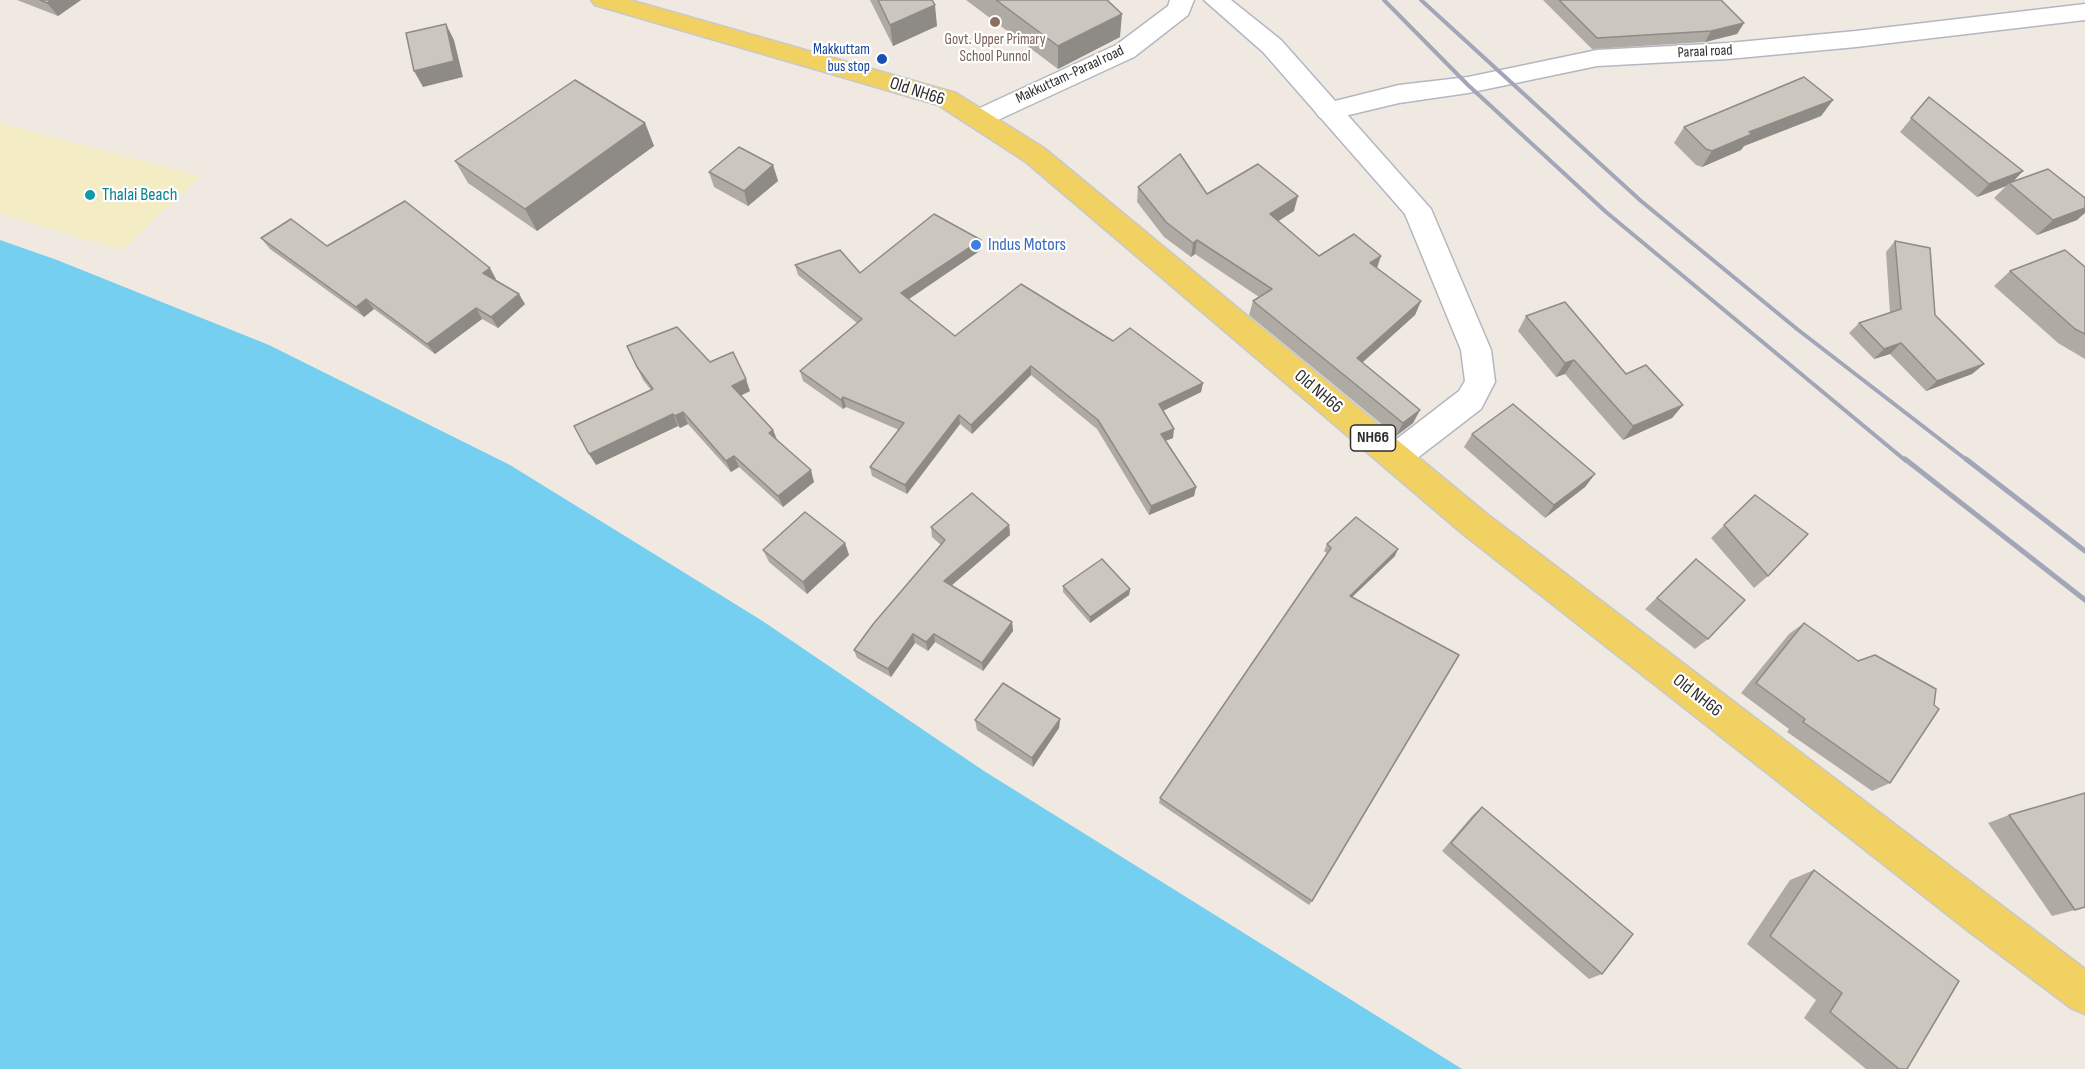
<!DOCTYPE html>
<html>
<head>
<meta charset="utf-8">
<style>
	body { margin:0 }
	canvas { display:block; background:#efe9e1 }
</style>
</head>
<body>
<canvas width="2085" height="1069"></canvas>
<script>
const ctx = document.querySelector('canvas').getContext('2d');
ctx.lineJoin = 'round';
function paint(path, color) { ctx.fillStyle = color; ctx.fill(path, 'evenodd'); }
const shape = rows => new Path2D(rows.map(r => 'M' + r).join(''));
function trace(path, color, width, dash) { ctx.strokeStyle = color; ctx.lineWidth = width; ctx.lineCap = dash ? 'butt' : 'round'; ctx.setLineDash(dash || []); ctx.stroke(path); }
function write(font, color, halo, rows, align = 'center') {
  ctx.font = font + ' "Sofia Sans Condensed",sans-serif'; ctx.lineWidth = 4.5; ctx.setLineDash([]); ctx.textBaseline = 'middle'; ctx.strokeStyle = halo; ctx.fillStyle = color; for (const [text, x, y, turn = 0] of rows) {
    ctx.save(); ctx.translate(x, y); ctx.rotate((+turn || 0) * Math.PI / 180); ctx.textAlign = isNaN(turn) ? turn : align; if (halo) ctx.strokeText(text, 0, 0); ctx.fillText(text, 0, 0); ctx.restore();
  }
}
const sand = shape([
	[0,123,200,176,123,250,0,214]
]);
const water = shape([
	[0,240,57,260,269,345,510,465,761,620,984,771,1462,1069,0,1069]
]);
const minor = shape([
	[2085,4,2085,20,1856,47,1728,59,1597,66,1468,93,1399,103,1328,120,1319,117,1315,111,1319,105,1399,85,1468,77,1597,50,1728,43,1856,31,2085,4]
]);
const tertiary = shape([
	[1170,0,1194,0,1188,15,1134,57,987,125,978,128,969,125,965,119,969,113,1116,45,1168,6,1170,0]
]);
const secondary = shape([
	[1204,0,1231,0,1281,40,1431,209,1491,350,1495,382,1481,409,1407,466,1396,470,1385,466,1380,457,1385,448,1459,391,1465,381,1461,350,1405,214,1263,52,1204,0]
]);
const primary = shape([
	[591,0,630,0,956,93,1044,148,1487,514,2085,969,2085,1014,2071,1008,1967,930,1463,534,1026,162,938,105,595,5,591,0]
]);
const railFar1 = shape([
	[1384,0,1468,85,1606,212,1906,461],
	[1421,0,1641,201,1797,329,1968,461]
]);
const rail = shape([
	[1905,459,2085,600],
	[1966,459,2085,551]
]);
const wall = shape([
	[17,0,81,0,58,16],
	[870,0,932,0,937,26,893,46],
	[966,0,1107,0,1120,37,1058,69],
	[1543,0,1721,0,1744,23,1737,34,1705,42,1592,49],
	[1929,97,2014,181,2077,220,2037,235,1994,198,2006,186,1977,197,1900,132],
	[1833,100,1821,116,1744,146,1741,150,1702,167,1696,165,1674,143,1684,127],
	[645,123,654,146,537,231,468,183,455,161],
	[773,165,778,181,748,206,714,187,709,172],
	[1138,187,1294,211,1278,221,1319,256,1377,268,1421,301,1415,315,1362,362,1420,410,1413,423,1396,436,1249,315,1253,301,1259,297,1195,254,1191,257,1164,237,1137,202],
	[261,238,327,246,496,279,495,280,525,304,498,328,482,319,435,354,374,309,364,317,270,249],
	[1895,241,1935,315,1984,364,1972,374,1926,391,1890,354,1874,359,1849,333,1859,323,1890,313,1886,252],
	[981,250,909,299,955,336,1113,341,1203,383,1201,392,1163,411,1173,438,1165,441,1196,487,1194,496,1149,515,1097,429,1031,375,972,434,960,424,907,494,872,476,870,467,899,430,846,407,843,409,803,381,800,371,857,323,798,275,795,265,860,273],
	[2085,267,2085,359,2058,343,1994,286,2010,271],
	[1526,316,1626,374,1683,405,1672,418,1623,440,1565,374,1556,377,1518,331],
	[627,346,710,362,750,391,741,395,773,430,777,440,814,482,783,507,739,467,731,472,688,424,680,428,678,426,596,465,651,390,643,380],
	[1472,434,1595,474,1585,487,1545,518,1464,447],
	[1755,495,1768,576,1754,588,1711,538],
	[1009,525,1010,535,951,586,1012,622,1013,631,983,671,935,642,928,651,915,643,891,677,857,658,854,650,941,545,932,537,931,527],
	[845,543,849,555,807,594,769,562,763,550],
	[1327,544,1395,556,1352,597,1312,901,1309,905,1159,803,1160,798,1327,553,1324,551],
	[1696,559,1708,639,1695,649,1645,609],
	[1063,586,1130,589,1129,595,1090,623,1063,592],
	[1804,623,1890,783,1872,791,1787,732,1789,729,1741,693,1789,634],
	[1060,719,1059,728,1033,767,977,730,975,720],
	[1482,807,1602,974,1589,979,1442,851,1473,815],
	[2009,815,2075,910,2052,916,1988,823],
	[1814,870,1907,1069,1866,1069,1804,1018,1816,1000,1747,944,1790,880]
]);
const shadedWall = shape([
	[52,0,81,0,58,16,47,3],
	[935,5,937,26,893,46,890,25],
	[1122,14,1120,37,1058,69,1058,46],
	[1744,23,1737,34,1705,42,1711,31],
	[446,24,454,40,463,77,423,87,414,71],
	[1833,100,1821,116,1744,146,1741,150,1702,167,1712,151,1749,132],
	[645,123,654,146,537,231,525,209],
	[773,165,778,181,748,206,744,191],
	[2023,171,2011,184,2009,183,2006,186,1977,197,1989,184],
	[1298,196,1294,211,1266,229,1270,214],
	[2085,208,2085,213,2077,220,2037,235,2053,220],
	[981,240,981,250,903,303,901,293],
	[1197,240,1195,254,1191,257,1193,243],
	[1381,256,1376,271,1370,263],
	[490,268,496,279,489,284,483,273],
	[519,294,525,304,498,328,491,317],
	[366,299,374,309,364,317,356,307],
	[1421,301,1415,315,1352,372,1357,358],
	[476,308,482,319,435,354,427,344],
	[1901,343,1890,354,1874,359,1884,349],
	[1574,360,1565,374,1556,377,1565,363],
	[1984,364,1972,374,1926,391,1937,381],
	[1031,366,1031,375,972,434,971,425],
	[746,379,750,391,736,398,732,386],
	[1203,383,1201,392,1158,413,1159,404],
	[843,397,846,407,843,409,841,400],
	[1683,405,1672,418,1623,440,1633,426],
	[1420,410,1413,423,1396,436,1403,423],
	[683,412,688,424,680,428,675,416],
	[673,414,678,426,596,465,589,454],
	[959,415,960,424,907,494,905,485],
	[1174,429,1173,438,1159,443,1161,434],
	[773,430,778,442,769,433],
	[734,456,739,467,731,472,726,461],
	[811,470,814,482,783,507,778,496],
	[1595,474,1585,487,1545,518,1554,505],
	[1196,487,1194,496,1149,515,1151,506],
	[1009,525,1010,535,945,591,944,581],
	[845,543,849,555,807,594,803,582],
	[1398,549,1395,556,1347,602,1350,596],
	[1130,589,1129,595,1090,623,1090,617],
	[1012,622,1013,631,983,671,982,663],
	[913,634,915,643,891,677,888,669],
	[934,634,935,642,928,651,926,642],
	[1060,719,1059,728,1033,767,1032,758]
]);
const building = shape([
	[40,0,52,0,47,3,40,0],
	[878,0,932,0,935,5,890,25,878,0],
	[996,0,1107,0,1122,14,1058,46,996,0],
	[1559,0,1721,0,1744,23,1711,31,1597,38,1559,0],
	[446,24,454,61,414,71,406,33,446,24],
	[1804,77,1833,100,1749,132,1752,134,1712,151,1706,149,1684,127,1804,77],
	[575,80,645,123,525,209,455,161,575,80],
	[1929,97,2023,171,1989,184,1911,118,1929,97],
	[739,147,773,165,744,191,709,172,739,147],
	[1180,154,1207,194,1258,164,1298,196,1270,214,1319,256,1354,234,1381,256,1370,263,1421,301,1357,358,1420,410,1403,423,1253,301,1272,289,1197,240,1193,243,1166,222,1138,187,1180,154],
	[2048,169,2085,198,2085,208,2053,220,2009,183,2048,169],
	[405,201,490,268,483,273,519,294,491,317,476,308,427,344,366,299,356,307,261,238,291,219,327,246,405,201],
	[934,214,981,240,901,293,955,336,1021,284,1113,341,1130,328,1203,383,1159,404,1174,429,1161,434,1196,487,1151,506,1098,420,1031,366,971,425,959,415,905,485,870,467,904,423,843,397,841,400,800,371,862,319,795,265,840,250,860,273,934,214],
	[1895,241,1930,248,1935,315,1984,364,1937,381,1901,343,1884,349,1859,323,1901,309,1895,241],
	[2065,250,2085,267,2085,334,2075,329,2010,271,2065,250],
	[1565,302,1626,374,1646,365,1683,405,1633,426,1574,360,1565,363,1526,316,1565,302],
	[677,327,710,362,733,352,746,379,732,386,773,430,769,433,811,470,778,496,734,456,726,461,683,412,675,416,673,414,589,454,574,426,653,389,637,367,627,346,677,327],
	[1513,404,1595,474,1554,505,1472,434,1513,404],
	[972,493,1009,525,944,581,1012,622,982,663,934,634,926,642,913,634,888,669,854,650,874,623,945,540,931,527,972,493],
	[1755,495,1808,534,1768,576,1724,525,1755,495],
	[805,512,845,543,803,582,763,550,805,512],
	[1356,517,1398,549,1350,596,1459,655,1312,901,1160,798,1331,548,1327,544,1356,517],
	[1102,559,1130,589,1090,617,1063,586,1102,559],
	[1696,559,1745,600,1708,639,1657,598,1696,559],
	[1804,623,1858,661,1875,655,1936,689,1934,705,1939,709,1890,783,1803,722,1805,719,1756,683,1804,623],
	[1003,683,1060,719,1032,758,975,720,1003,683],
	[2085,793,2085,907,2075,910,2009,815,2085,793],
	[1482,807,1633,934,1602,974,1451,843,1482,807],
	[1814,870,1959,981,1907,1069,1899,1069,1830,1012,1842,993,1770,936,1814,870]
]);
const markers = [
	[995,22,6,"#8d6e63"],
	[882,59,6,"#1a4fb4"],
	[90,195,6,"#0f9aa8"],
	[976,245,6,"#3f7fe0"]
];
const farEducationnames = [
	["Govt. Upper Primary",995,40],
	["School Punnol",995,57]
];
const farTransitnames = [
	["Makkuttam",870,50],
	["bus stop",870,67]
];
const farStreetnames = [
	["Paraal road",1705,52,-3],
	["Makkuttam-Paraal road",1070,75,-25]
];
const shields = [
	[1373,438,45]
];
const shieldNames = [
	["NH66",1373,438]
];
const streetNames = [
	["Old NH66",917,92,18],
	["Old NH66",1318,392,40],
	["Old NH66",1697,696,38]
];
const cultureNames = [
	["Thalai Beach",102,195]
];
const shopNames = [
	["Indus Motors",988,245]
];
paint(sand, '#f3ecc5');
paint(water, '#75cff0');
trace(minor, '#b4b7c1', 3);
trace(tertiary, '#b4b7c1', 3);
trace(secondary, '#b4b7c1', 3);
trace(primary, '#c9c9c9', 3);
paint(minor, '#fff');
paint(tertiary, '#fff');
paint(secondary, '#fff');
paint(primary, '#f2d163');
trace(railFar1, '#a3a6b8', 4);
trace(rail, '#a3a6b8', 5);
paint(wall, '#afaba4');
paint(shadedWall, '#8e8b86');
paint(building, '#cbc7bf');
trace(building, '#8e8b86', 1.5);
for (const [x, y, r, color] of markers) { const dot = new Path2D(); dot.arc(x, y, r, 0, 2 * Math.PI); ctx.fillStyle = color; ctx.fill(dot); trace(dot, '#fff', 2); }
write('15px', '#785e54', '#fff', farEducationnames);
write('15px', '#164399', '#fff', farTransitnames, 'right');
write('15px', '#2e2e2e', '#fff', farStreetnames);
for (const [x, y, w] of shields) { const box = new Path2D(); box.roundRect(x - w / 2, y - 13, w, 26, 4.5); ctx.fillStyle = '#fff'; ctx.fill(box); trace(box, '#2e2e2e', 1.5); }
write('bold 16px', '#2e2e2e', null, shieldNames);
write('18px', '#2e2e2e', '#fff', streetNames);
write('18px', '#0d838f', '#fff', cultureNames, 'left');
write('18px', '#366cbe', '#fff', shopNames, 'left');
</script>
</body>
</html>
